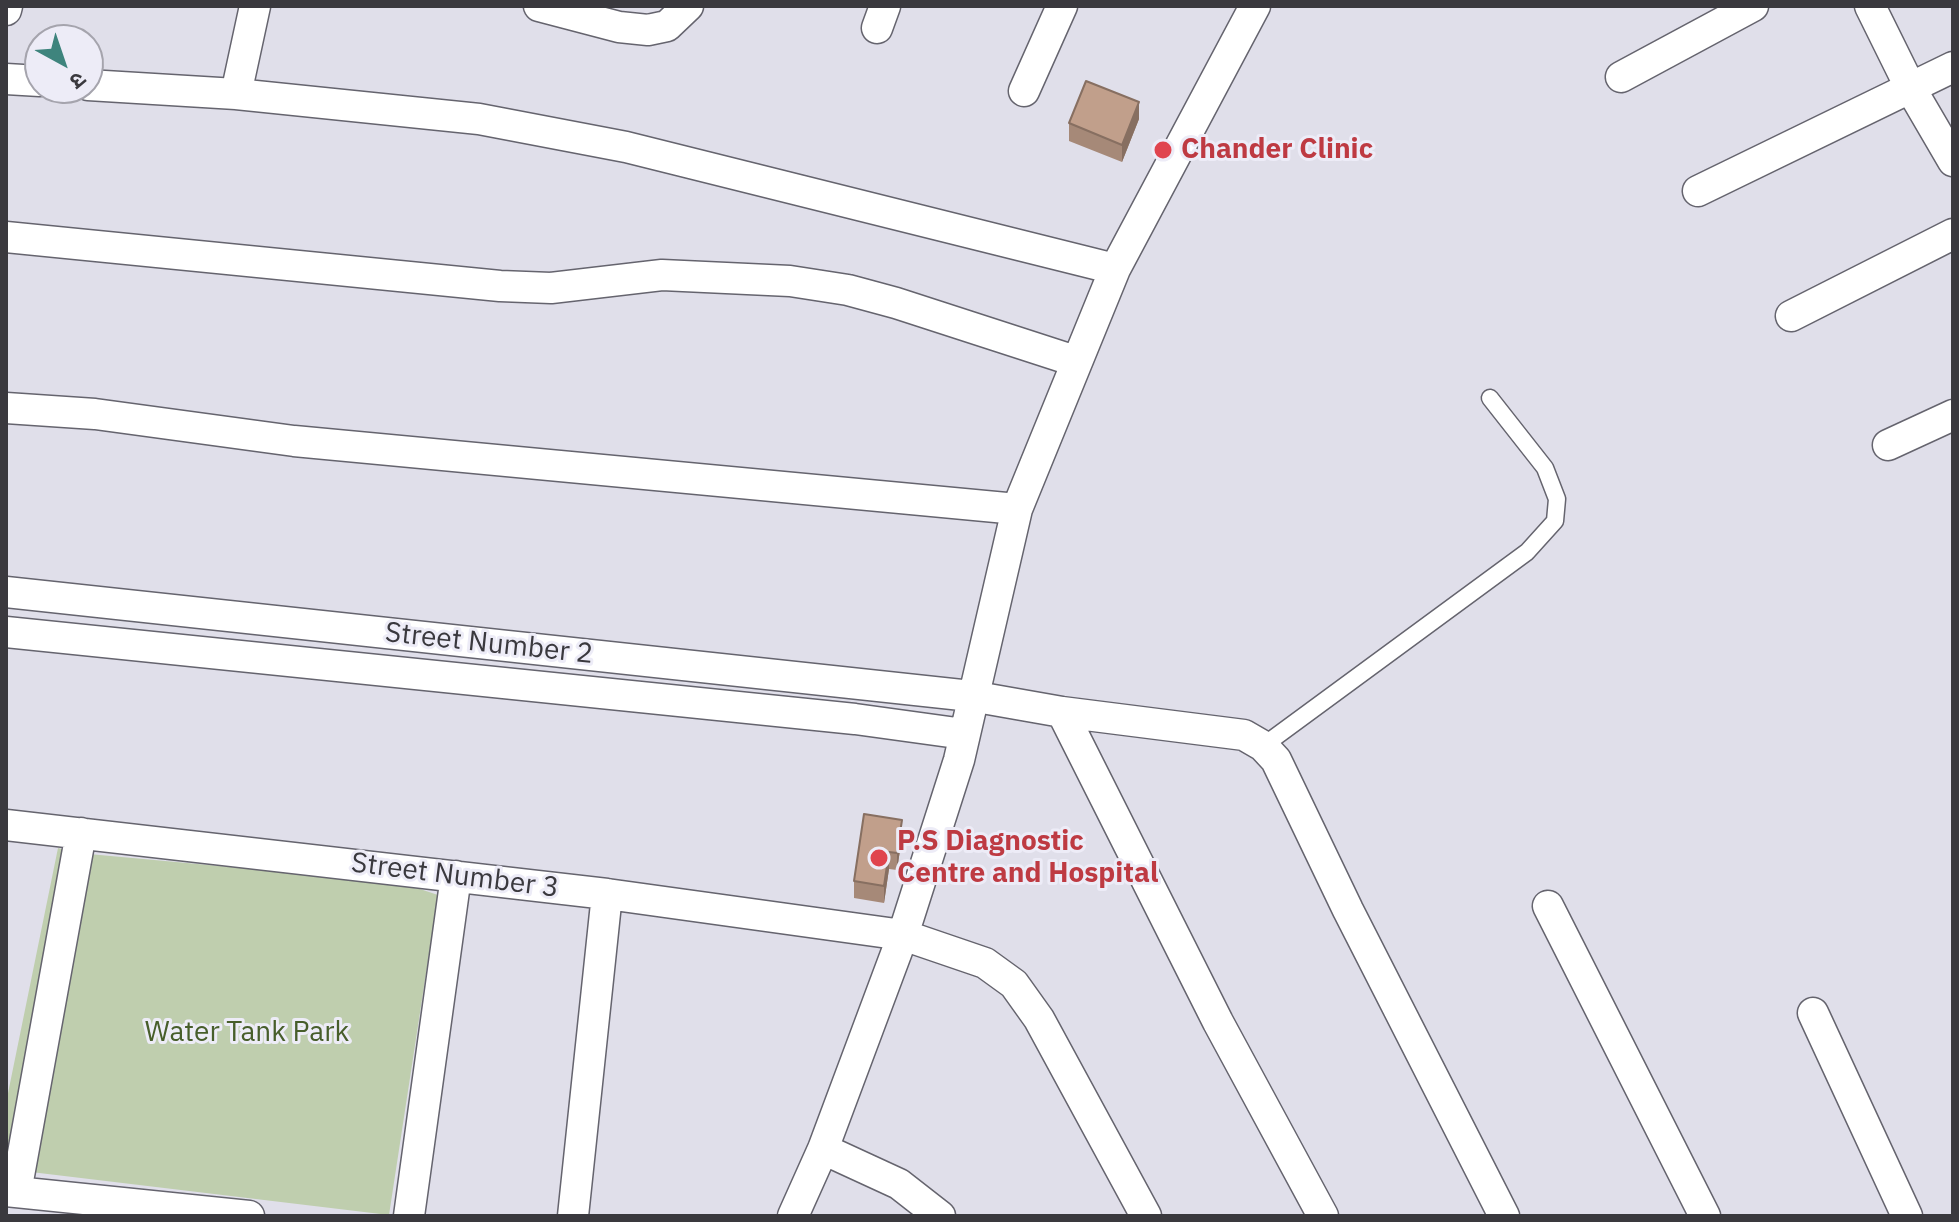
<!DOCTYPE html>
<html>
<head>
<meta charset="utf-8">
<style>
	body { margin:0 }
	#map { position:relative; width:1959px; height:1222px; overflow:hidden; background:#e0dfea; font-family:"IBM Plex Sans","Noto Sans Devanagari",sans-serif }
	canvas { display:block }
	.frame { position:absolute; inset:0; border:8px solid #3a393e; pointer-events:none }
	.north { position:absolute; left:24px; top:24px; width:80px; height:80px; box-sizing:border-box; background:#edecf7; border:2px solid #a5a4ad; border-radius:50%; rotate:140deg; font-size:22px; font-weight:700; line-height:32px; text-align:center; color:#3a393e }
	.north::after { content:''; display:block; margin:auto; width:28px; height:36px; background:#3e847d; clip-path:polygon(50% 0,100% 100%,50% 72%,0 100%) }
</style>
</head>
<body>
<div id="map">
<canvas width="1959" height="1222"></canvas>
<div class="frame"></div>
<div class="north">उ</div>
</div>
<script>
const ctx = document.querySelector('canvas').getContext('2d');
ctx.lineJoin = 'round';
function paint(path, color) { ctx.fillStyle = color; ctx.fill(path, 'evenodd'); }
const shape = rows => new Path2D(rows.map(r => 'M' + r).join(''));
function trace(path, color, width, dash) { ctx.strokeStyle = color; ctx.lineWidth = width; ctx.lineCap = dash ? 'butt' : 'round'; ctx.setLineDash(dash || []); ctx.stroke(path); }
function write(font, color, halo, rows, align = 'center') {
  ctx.font = font + ' "IBM Plex Sans",sans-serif'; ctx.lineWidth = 6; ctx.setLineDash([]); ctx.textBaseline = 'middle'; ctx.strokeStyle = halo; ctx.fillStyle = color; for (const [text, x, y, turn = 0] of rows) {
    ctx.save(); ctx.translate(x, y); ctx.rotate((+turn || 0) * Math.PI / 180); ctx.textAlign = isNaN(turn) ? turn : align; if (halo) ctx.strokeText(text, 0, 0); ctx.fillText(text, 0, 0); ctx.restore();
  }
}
const green = shape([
	[58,848,78,853,350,878,420,889,438,895,389,1215,6,1169,6,1103]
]);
const lane = shape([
	[1263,746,1527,552,1555,521,1557,499,1545,468,1490,398]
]);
const street = shape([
	[539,6,619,27,648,30,667,26,688,6],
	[1870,6,1911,89,1953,161],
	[6,10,7,6],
	[877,28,885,6],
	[1621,77,1753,6],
	[6,79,40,81],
	[88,85,236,94,479,119,626,147,1115,269],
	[1024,91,1062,6],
	[236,94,255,6],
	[1698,191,1953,67],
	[6,237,500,286,551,288,662,275,790,281,848,290,896,303,1075,361],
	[1791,316,1953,234],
	[6,408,95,414,294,441,1017,509],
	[1888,445,1953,415],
	[6,592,971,696,1062,712,1244,735,1263,746,1276,760,1348,910,1504,1216],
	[6,632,855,719,964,734],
	[1062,712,1218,1022,1323,1216],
	[6,825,607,894,903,935,985,963,1014,984,1039,1019,1146,1216],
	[1548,906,1705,1216],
	[1813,1013,1907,1216],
	[823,1149,899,1184,940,1216],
	[6,1191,249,1216],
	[16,1192,81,833],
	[409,1216,456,876],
	[573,1216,607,894],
	[793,1216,823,1149,903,935,959,760,1017,509,1115,269,1255,6]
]);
const wall = shape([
	[1139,119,1122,162,1069,141,1069,123],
	[902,837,897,870,889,869,884,903,854,898,854,881]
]);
const shadedWall = shape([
	[1139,102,1139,119,1122,162,1122,145],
	[902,820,902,837,897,870,897,853],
	[889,852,889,869,884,903,884,886]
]);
const building = shape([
	[1086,81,1139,102,1122,145,1069,123,1086,81],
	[864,814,902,820,897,853,889,852,884,886,854,881,864,814]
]);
const markers = [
	[1163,150,10,"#e0444e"],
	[879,858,10,"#e0444e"]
];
const healthNames = [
	["Chander Clinic",1181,150],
	["P.S Diagnostic",897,842],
	["Centre and Hospital",897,874]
];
const streetNames = [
	["Street Number 2",489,644,6],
	["Street Number 3",455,876,7]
];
const parkNames = [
	["Water Tank Park",247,1033]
];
paint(green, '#bfceae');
trace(lane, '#65646e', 19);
trace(street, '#65646e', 33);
trace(lane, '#fff', 16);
trace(street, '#fff', 30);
paint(wall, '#a68978');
paint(shadedWall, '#876f61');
paint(building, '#c19f8b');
trace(building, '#876f61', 2);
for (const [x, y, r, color] of markers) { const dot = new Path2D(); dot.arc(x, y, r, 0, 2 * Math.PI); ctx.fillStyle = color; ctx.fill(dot); trace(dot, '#edecf7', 3); }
write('bold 28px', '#be3a42', '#edecf7', healthNames, 'left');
write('28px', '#3a393e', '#edecf7', streetNames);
write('28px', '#475e2b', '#edecf7', parkNames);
</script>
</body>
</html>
